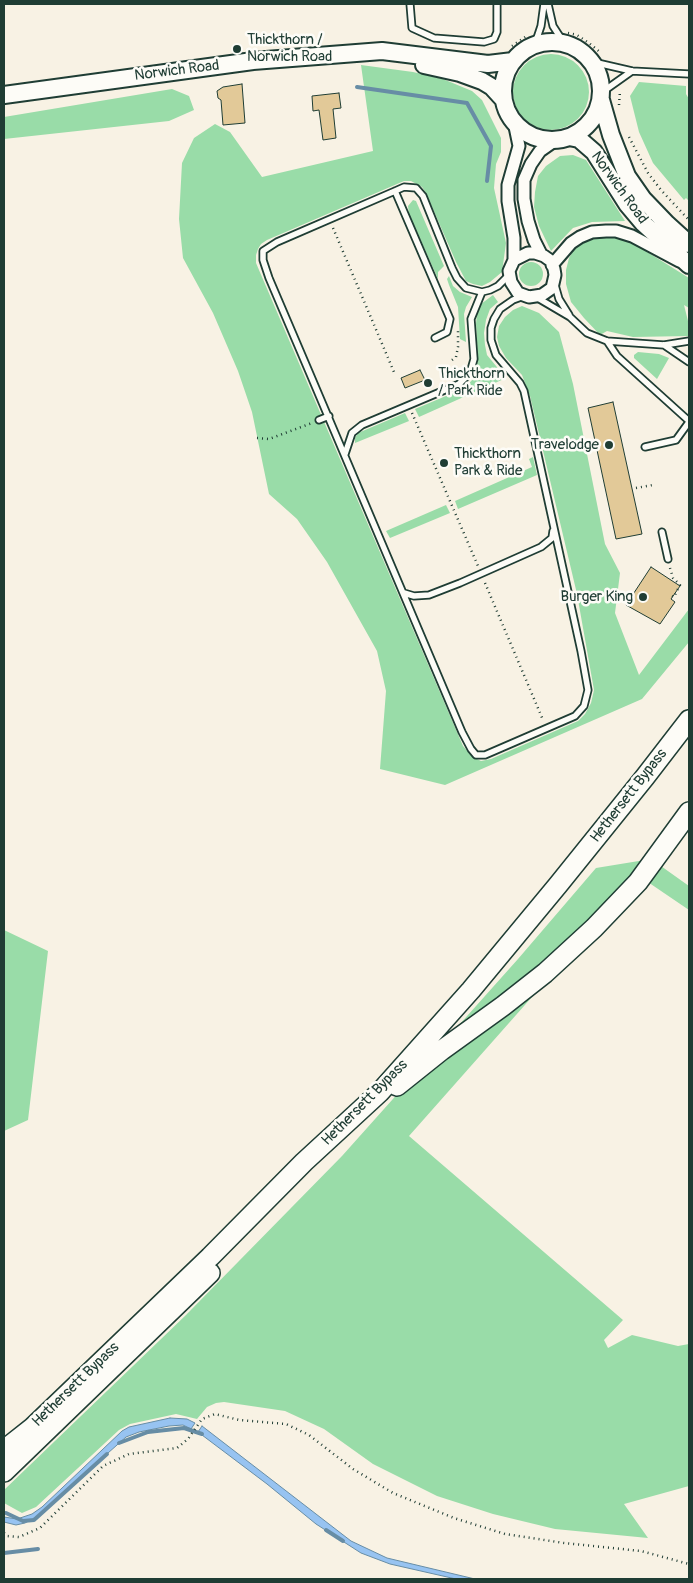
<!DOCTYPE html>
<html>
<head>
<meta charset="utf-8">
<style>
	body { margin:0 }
	#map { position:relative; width:693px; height:1583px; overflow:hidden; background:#f8f2e4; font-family:Pangolin,sans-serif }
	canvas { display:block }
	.frame { position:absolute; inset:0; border:5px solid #1f3d34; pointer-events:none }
</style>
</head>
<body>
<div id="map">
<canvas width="693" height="1583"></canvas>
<div class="frame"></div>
</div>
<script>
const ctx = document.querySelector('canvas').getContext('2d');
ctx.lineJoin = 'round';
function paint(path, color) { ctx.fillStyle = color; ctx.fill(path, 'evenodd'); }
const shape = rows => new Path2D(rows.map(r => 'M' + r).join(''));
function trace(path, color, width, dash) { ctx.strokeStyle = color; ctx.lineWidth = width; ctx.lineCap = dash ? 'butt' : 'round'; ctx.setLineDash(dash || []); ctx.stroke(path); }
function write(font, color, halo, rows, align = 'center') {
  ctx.font = font + ' Pangolin,sans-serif'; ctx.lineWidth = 5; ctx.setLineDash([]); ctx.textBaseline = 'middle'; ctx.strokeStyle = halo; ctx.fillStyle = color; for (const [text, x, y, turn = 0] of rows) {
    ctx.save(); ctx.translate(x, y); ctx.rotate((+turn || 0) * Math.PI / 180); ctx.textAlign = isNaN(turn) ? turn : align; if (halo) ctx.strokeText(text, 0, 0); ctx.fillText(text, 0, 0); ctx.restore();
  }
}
const green = shape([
	'513 92a38 38 0 1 1 76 0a38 38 0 1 1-76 0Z',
	[361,65,413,72,443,79,472,91,482,100,501,138,501,152,496,164,494,188,506,243,502,272,490,282,482,286,473,284,466,281,456,262,426,193,422,187,411,181,404,181,267,240,261,244,258,249,256,255,256,263,463,746,473,757,481,761,491,759,578,721,585,714,591,703,594,690,577,594,530,396,522,375,506,358,499,346,497,337,499,326,505,317,513,310,522,306,539,313,559,332,573,384,605,544,620,573,615,613,639,675,689,609,689,642,642,699,445,785,380,769,386,691,377,651,327,562,297,519,269,494,252,412,238,371,213,313,183,258,179,219,182,163,194,138,215,124,230,132,262,177,373,151],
	[639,82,686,86,686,94,689,99,689,201,686,198,684,200,653,163,639,132,630,96],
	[172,89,189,96,194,110,169,121,4,139,4,117],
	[573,155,586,160,625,221,592,222,573,228,551,251,539,226,534,207,535,192,538,176,546,166,560,156],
	[413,200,416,201,444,266,438,272,438,279,409,214,408,206],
	[609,235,617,235,636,245,689,278,689,308,684,305,689,325,689,336,633,337,607,331,600,335,584,318,571,302,566,284,566,270,569,258,576,246,587,240],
	'519 274a12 12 0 1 1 24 0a12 12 0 1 1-24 0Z',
	[449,276,453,286,460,292,472,297,466,307,464,314,466,342,460,339,458,307,449,285,447,279],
	[493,295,498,302,490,309,486,320,484,333,485,345,487,355,506,378,419,417,415,409,465,388,473,379,478,360,476,324,477,312,481,304],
	[638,352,659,354,669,358,657,379,634,358,634,355],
	[405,413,409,421,355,443,355,438,358,433],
	[533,457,537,475,458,509,455,501,532,467,529,459],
	[446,505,450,513,390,538,386,531],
	[651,859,689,886,689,910,639,876,409,1136,623,1320,604,1340,608,1348,632,1335,678,1346,689,1344,689,1486,624,1504,648,1538,555,1529,493,1514,437,1496,373,1464,324,1429,285,1411,224,1402,216,1403,207,1407,197,1419,176,1414,130,1424,119,1430,36,1507,22,1513,4,1503,4,1490,186,1315,342,1156,518,959,596,868],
	[4,930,48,951,28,1120,4,1131]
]);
const water = shape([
	[170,1418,187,1419,195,1423,191,1429,183,1425,169,1426,139,1432,126,1437,36,1517,25,1523,16,1525,4,1522,4,1517,17,1519,32,1514,42,1507,122,1431,129,1427,170,1418],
	[202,1426,351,1541,387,1558,475,1579,456,1579,390,1564,361,1553,316,1524,267,1484,198,1432,202,1426]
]);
const stream = shape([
	[357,87,467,103,491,146,487,181],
	[119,1443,148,1432,184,1428,202,1434],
	[6,1513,23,1521,34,1520,107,1454],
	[326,1530,343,1541],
	[4,1553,38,1549]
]);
const building = shape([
	[242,84,245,123,223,125,221,100,218,98,217,91,223,87,242,84],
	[339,93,341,108,333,109,336,138,323,140,319,110,313,111,312,96,339,93],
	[420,370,425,380,405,388,401,378,420,370],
	[613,402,642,534,616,539,588,408,613,402],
	[651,567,680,586,671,599,675,602,660,624,626,605,651,567]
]);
const path = shape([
	[568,33,577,35,589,43,601,53],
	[512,46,528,35],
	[619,105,620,91],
	[629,137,648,173,661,190,689,220],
	[333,228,394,372],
	[452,360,456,357,458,347,458,331],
	[412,413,478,566],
	[257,438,269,439,312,423],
	[636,488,653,485],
	[670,568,673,578,680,585,674,597,672,596],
	[485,583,543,720],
	[4,1533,7,1536,19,1537,40,1528,103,1466,129,1454,177,1448,188,1439,202,1419,215,1414,239,1420,286,1424,309,1435,353,1469,393,1493,454,1518,505,1534,564,1543,641,1551,689,1564]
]);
const service = shape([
	[410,4,412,28,434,38,484,42,494,39,497,32,497,4],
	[548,4,553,26,564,43],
	[535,44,541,26,544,4],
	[593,62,632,71,689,74],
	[601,93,632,71],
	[395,191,450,319,447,332,435,338],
	[509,275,498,286,490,290,482,292,466,288,457,278,452,268,423,196,416,188,404,187,395,191,277,242,263,251,263,260,269,278,310,374,462,732,471,749,476,755,485,755,575,716,584,706,588,690,581,651,524,391,520,383,496,355,491,340,491,328,494,319,500,309,513,300,524,296],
	[555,285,559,299,569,315],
	[536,297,570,317,587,333,607,341,664,345,689,341],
	[607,341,617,356,689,421],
	[664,345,689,362],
	[319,420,329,416],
	[645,447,676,440,689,422],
	[345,454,352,433,362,425,459,384,470,373,474,359,471,319,482,292],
	[662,532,668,559],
	[404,593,414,596,429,595,460,583,541,547,552,538,553,531]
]);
const minor = shape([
	[541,254,534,240,528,221,524,199,524,180,531,164,540,151,557,139],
	[514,260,528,253,535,253,544,256,551,261,554,269,555,275,552,288,542,295,529,297,518,293,511,282,509,271,514,260,514,238,508,201,508,185,519,146,514,122],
	[552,265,571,243,580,237,592,232,606,231,616,231,632,236,679,261]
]);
const secondary = shape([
	'503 91a49 49 0 1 1 98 0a49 49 0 1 1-98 0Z',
	[424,65,460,73,482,81,492,87,503,99],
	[4,95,253,61,382,51,488,64,513,61],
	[601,100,611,135,627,176,643,199,667,224,689,244],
	[569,137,579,139,594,152,627,204,643,223,689,265]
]);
const trunk = shape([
	[397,1086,442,1050,503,1006,545,973,594,928,638,882,689,812],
	[4,1450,32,1428,210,1257,304,1162,380,1092,471,990,558,885,645,777,689,720],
	[4,1472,210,1273]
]);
const markers = [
	[237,49,5,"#1f3d34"],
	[428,383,5,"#1f3d34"],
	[609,445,5,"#1f3d34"],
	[444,463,5,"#1f3d34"],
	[643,597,5,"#1f3d34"]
];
const poiNames = [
	["Thickthorn /",247,40],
	["Norwich Road",247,57],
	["Thickthorn",438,374],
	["/ Park Ride",438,391],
	["Travelodge",599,445,"right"],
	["Thickthorn",454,454],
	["Park & Ride",454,471],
	["Burger King",633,597,"right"]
];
const streetNames = [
	["Norwich Road",177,71,-7],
	["Norwich Road",619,188,54],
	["Hethersett Bypass",629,796,-52],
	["Hethersett Bypass",365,1103,-45],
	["Hethersett Bypass",76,1385,-44]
];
paint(green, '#99dca8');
paint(water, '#97c3f1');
trace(water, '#678da5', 1);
trace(stream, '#678da5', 4);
paint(building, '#e2c998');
trace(building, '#1f3d34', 1);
trace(service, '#1f3d34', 9);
trace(minor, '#1f3d34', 15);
trace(secondary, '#1f3d34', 20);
trace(trunk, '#1f3d34', 22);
trace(path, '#1f3d34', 2.5, [1, 4]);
trace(service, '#fdfcf7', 5.5);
trace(minor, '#fdfcf7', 11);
trace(secondary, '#fdfcf7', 16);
trace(trunk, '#fdfcf7', 19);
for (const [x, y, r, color] of markers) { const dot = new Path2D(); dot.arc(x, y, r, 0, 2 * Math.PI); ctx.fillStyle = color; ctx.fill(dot); trace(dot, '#fdfcf7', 2); }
write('15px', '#1f3d34', '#fdfcf7', poiNames, 'left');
write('15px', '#1f3d34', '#fdfcf7', streetNames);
</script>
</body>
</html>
